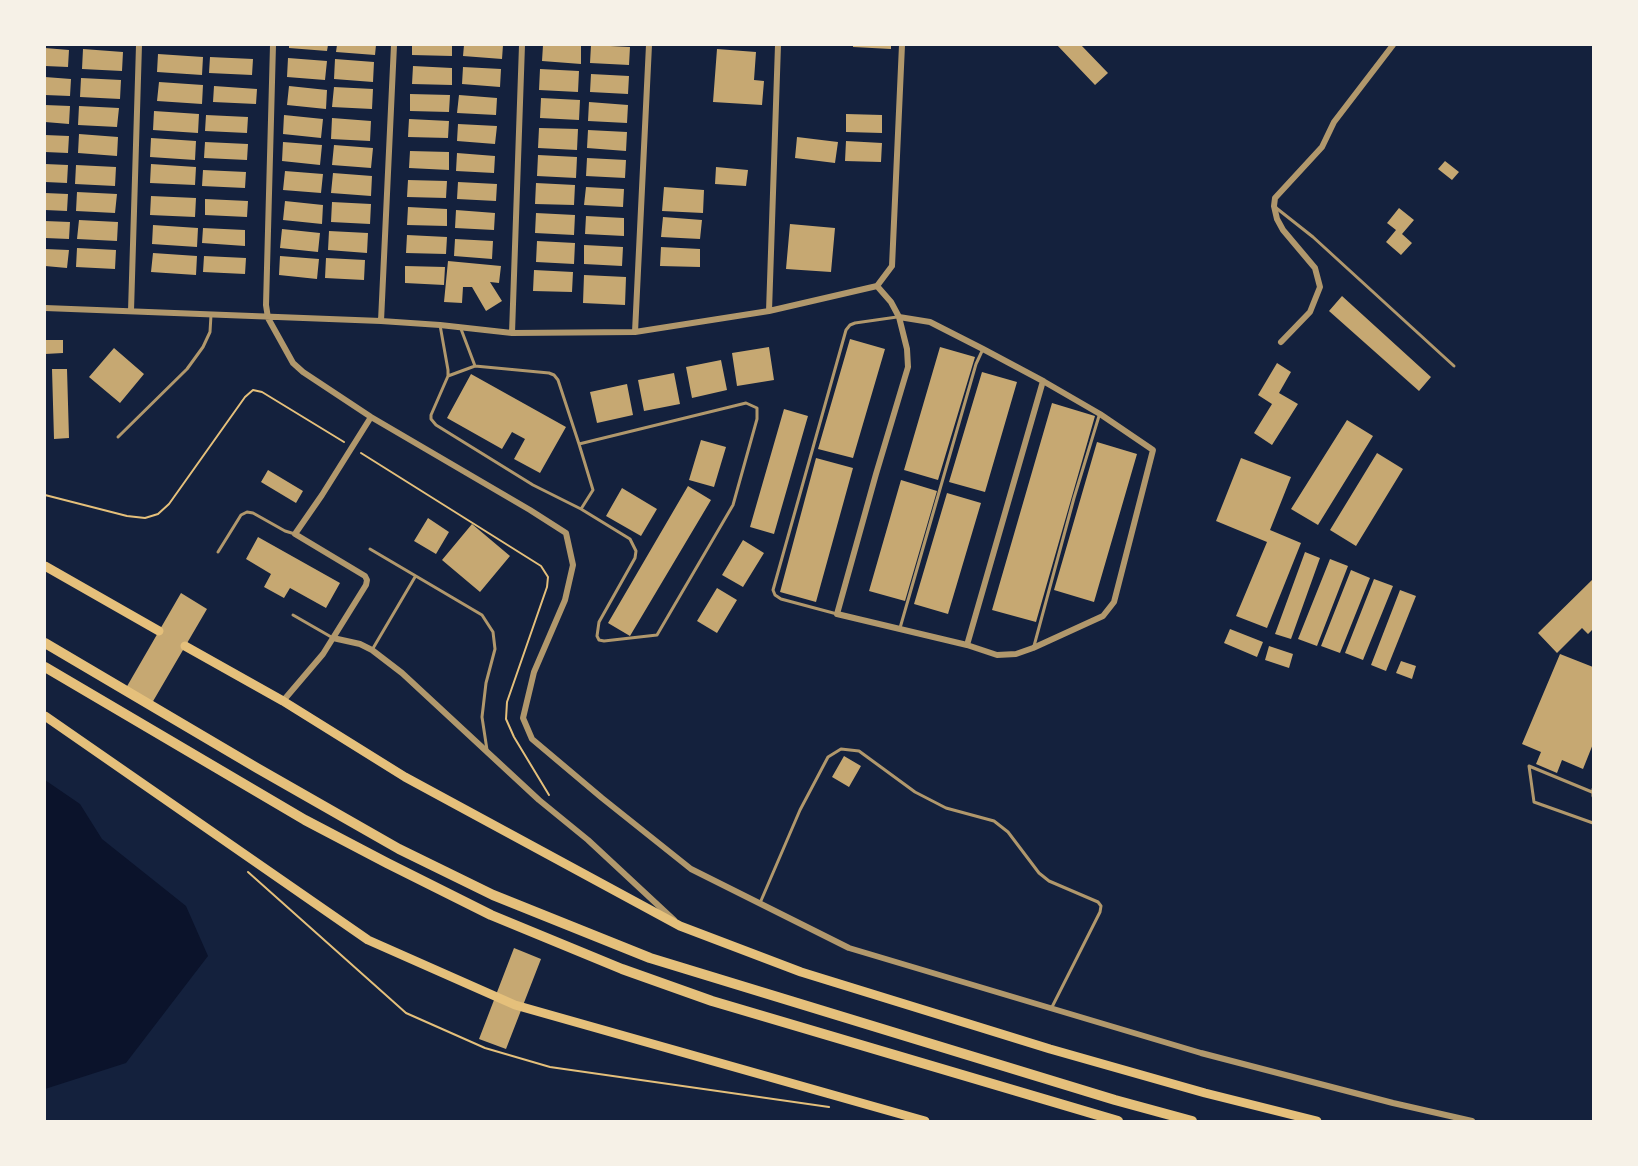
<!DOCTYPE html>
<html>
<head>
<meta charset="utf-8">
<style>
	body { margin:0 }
	#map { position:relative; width:1638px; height:1166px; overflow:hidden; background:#14213d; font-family:Inter,sans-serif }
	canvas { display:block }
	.frame { position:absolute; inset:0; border:46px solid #f6f1e7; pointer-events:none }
</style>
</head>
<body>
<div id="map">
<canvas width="1638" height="1166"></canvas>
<div class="frame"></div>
</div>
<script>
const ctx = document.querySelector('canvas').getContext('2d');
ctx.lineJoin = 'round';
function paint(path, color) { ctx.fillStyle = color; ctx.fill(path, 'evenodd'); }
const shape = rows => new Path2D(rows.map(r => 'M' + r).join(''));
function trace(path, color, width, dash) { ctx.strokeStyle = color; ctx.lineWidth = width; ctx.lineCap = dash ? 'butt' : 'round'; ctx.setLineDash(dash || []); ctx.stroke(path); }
const water = shape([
	[45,780,80,804,102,839,186,906,208,956,126,1063,45,1089]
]);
const building = shape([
	[289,45,328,45,327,51,289,48],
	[337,45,376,45,375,55,336,52],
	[412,45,452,45,452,56,412,55],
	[464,45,503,45,502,59,463,56],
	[543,45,581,45,581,64,542,61],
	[591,45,630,47,629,65,590,63],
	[853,45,891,45,891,49,853,47],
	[1057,45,1081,45,1108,73,1095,85],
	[45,48,69,50,68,67,45,66],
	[83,49,123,52,122,71,82,69],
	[717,49,756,52,754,80,764,81,762,105,713,102],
	[158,54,203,57,202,75,157,72],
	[210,57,253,59,252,75,209,73],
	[288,58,327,61,325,80,287,77],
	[335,59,374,62,373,82,334,79],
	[413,66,452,68,452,85,412,84],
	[463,67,501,69,500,87,462,84],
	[540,69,579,71,578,92,539,90],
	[591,74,629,76,628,94,590,92],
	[45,77,71,79,70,96,45,95],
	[81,78,121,80,120,99,80,97],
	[159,82,203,85,202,104,157,101],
	[214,86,257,89,256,104,213,102],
	[289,86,327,90,326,109,287,105],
	[334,87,373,89,372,109,332,107],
	[410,94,450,95,449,112,410,111],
	[459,95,497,98,496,115,457,113],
	[541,98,580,100,579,120,540,118],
	[589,102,628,105,627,123,588,121],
	[45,105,70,106,69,124,45,122],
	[79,106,119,108,117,127,78,125],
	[154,111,199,114,198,133,153,130],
	[846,114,882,115,882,133,846,132],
	[206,115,248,117,247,133,205,131],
	[284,115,323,119,321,138,283,134],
	[332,118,371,121,370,141,331,139],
	[409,119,449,121,448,138,408,137],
	[458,124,497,126,495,144,457,141],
	[539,128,578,129,577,150,538,148],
	[588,130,627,132,626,151,587,148],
	[79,134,118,137,117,156,78,153],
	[45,135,69,136,68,153,45,152],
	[797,137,838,142,835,163,795,158],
	[151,138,196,141,195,160,150,157],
	[846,141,882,143,881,162,845,161],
	[205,142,248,144,247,160,204,158],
	[283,142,322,145,320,165,282,161],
	[334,145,373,148,371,168,332,165],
	[410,151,449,152,449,170,409,168],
	[457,153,495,156,494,173,456,171],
	[538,155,577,157,576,178,537,176],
	[587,158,626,160,625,178,586,176],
	[1445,161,1459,172,1452,180,1438,169],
	[45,164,68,165,67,183,45,182],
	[151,164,196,167,195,185,150,183],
	[76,165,116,167,115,186,75,184],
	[716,167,748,170,746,186,715,184],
	[203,170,246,172,245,188,202,186],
	[285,171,323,174,321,193,283,190],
	[333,173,372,176,371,196,331,193],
	[408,180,447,181,446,198,407,197],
	[458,182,497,184,496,201,457,199],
	[536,183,575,185,574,205,535,204],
	[586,187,624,189,623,207,584,205],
	[664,187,704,190,703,213,662,211],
	[77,192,117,194,115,213,76,211],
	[45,193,68,194,67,211,45,210],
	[151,196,196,198,195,217,150,215],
	[205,199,248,201,247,217,205,215],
	[285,201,323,205,322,224,283,220],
	[332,202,371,204,370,224,331,222],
	[408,207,447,209,447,226,407,225],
	[1399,208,1414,220,1402,234,1412,243,1401,255,1386,242,1396,230,1387,223],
	[456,210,495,213,494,230,455,228],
	[536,213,575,215,574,235,535,233],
	[586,216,624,218,624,236,585,234],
	[663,217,702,220,700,239,661,237],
	[79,220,118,222,117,241,77,239],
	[45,221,70,222,69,239,45,238],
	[790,224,835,228,831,272,786,269],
	[153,225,198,228,197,247,152,244],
	[203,228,245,230,245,246,202,243],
	[282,229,320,233,318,252,280,248],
	[329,231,368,233,367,253,328,250],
	[407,235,447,237,446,254,406,253],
	[455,239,493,241,492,259,454,256],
	[537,241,575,243,574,264,536,262],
	[584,245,623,247,622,266,584,264],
	[661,247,700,249,700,267,660,266],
	[77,248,116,250,115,269,76,267],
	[45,249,69,250,67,268,45,266],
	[153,253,197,256,196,275,151,272],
	[204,256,246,258,245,274,203,272],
	[280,256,319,259,317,279,279,275],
	[326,258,365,260,364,280,325,278],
	[448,261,501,266,499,283,490,282,502,301,486,311,472,287,463,287,462,303,444,302],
	[405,266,445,267,444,285,405,283],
	[534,270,573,272,572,292,533,291],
	[584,275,626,277,625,305,583,303],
	[1342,296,1431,377,1419,391,1329,311],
	[850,339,885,349,853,458,818,449],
	[45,340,63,340,63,353,45,354],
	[769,347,774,380,737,386,732,353],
	[940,347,975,357,938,480,904,470],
	[114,348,144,374,120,403,89,377],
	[721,360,727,390,692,398,686,367],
	[1277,363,1291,372,1279,393,1298,404,1272,445,1254,433,1272,404,1258,395],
	[52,369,67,369,69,438,54,439],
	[982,372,1017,382,985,492,949,482],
	[674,373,680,404,644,411,638,380],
	[471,374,566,427,540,473,514,459,525,439,512,432,502,449,447,418],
	[627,384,633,415,597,423,590,392],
	[1052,403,1095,416,1036,622,992,610],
	[784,409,808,416,774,534,750,527],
	[1347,420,1373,436,1318,525,1291,509],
	[701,440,726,447,714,487,689,480],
	[1097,442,1137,454,1094,602,1054,590],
	[1377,453,1403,469,1356,546,1330,530],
	[816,458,853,468,816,602,780,592],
	[1241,458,1291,477,1270,530,1301,543,1267,628,1236,616,1267,542,1216,521],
	[268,470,303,491,296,503,261,482],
	[901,480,937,491,905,601,869,591],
	[688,486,711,500,630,636,608,623],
	[622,488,657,509,641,536,606,516],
	[947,493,981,503,948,614,914,604],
	[428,518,449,532,436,554,414,541],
	[472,524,510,556,480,592,442,560],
	[258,537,340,583,326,608,290,588,284,598,264,587,271,574,246,559],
	[743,540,764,553,743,587,722,575],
	[1305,552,1320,558,1291,639,1275,634],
	[1330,559,1348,566,1317,646,1298,639],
	[1351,570,1370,578,1340,653,1321,646],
	[1374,579,1393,586,1363,660,1345,653],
	[1593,579,1593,629,1588,634,1582,628,1557,653,1538,633],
	[717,588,737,600,717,633,697,621],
	[1400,590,1416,596,1386,671,1371,665],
	[181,593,207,609,152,703,126,688],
	[1230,629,1263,642,1257,657,1224,643],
	[1269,646,1293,654,1289,668,1265,660],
	[1560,654,1593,667,1593,744,1583,769,1562,760,1557,773,1536,764,1541,752,1522,744],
	[1401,661,1416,666,1412,679,1396,673],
	[844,756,861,766,849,787,832,777],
	[514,948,541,959,506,1049,479,1039]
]);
const path = shape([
	[361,453,541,566,548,577,547,587,507,702,506,719,514,737,549,795],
	[45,495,127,516,145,518,158,514,169,504,245,397,253,390,262,392,344,442],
	[248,872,406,1013,485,1048,550,1067,829,1107]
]);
const service = shape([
	[1275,207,1313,237,1454,366],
	[440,325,448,370,448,376,431,415,431,419,436,425,533,485,581,509,630,539,636,551,635,558,599,622,597,636,599,640,604,641,657,635,733,505,757,419,757,408,746,403,579,444],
	[461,329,475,366,549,373,554,375,558,380,579,444,593,490,581,509],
	[448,376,475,366],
	[118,437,187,369,203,347,210,332,211,315],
	[370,549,482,615,493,632,495,649,486,683,482,717,487,750],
	[218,552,241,515,247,512,253,513,285,531,295,534],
	[837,614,781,599,775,595,773,590,846,330,850,325,855,323,897,317],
	[293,615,333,638],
	[900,628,976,364,983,349],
	[1034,646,1074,498,1099,416],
	[372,650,415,577],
	[1593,789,1593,796],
	[1592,792,1529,766,1534,802,1593,823],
	[760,903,800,810,828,757,841,749,859,751,915,792,946,808,994,821,1008,832,1039,873,1049,881,1098,902,1101,906,1100,912,1052,1007]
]);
const minor = shape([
	[273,45,266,305,268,318,293,363,303,372,371,417,530,510,566,533,573,565,565,600,534,672,523,718,532,739,602,798,691,869,849,948,1201,1053,1393,1103,1472,1121],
	[877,286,891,302,899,317,907,349,908,367,876,474,837,614,967,645,997,655,1016,654,1033,648,1103,616,1114,602,1153,450,1100,414,1043,381,983,349,930,322,899,317],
	[45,308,381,321,440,325,512,333,635,332,769,311,877,286,892,266,902,45],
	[131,311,139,45],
	[769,311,778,45],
	[381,321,394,45],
	[635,332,649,45],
	[512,333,522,45],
	[1281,342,1310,312,1320,287,1315,268,1283,230,1277,219,1274,206,1275,198,1322,147,1334,122,1393,45],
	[333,638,360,644,372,650,402,673,539,800,588,840,674,920],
	[967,645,1043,381],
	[283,701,323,654,366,585,367,580,365,576,295,534,322,495,371,417]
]);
const primary = shape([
	[45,566,159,631],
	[185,646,283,701,405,777,680,926,801,972,937,1014,1050,1049,1205,1093,1317,1121],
	[45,716,368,940,515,1005,925,1121]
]);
const motorway = shape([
	[45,643,257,768,399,849,493,895,650,958,1115,1100,1192,1121],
	[45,667,305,820,387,863,491,915,622,969,712,1001,1118,1121]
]);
paint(water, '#0b132b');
paint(building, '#c6a872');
trace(path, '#e5c07b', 2);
trace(service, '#b1986c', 3);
trace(minor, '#b1986c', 6);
trace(primary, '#e5c07b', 9);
trace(motorway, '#e5c07b', 10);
</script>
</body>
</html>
